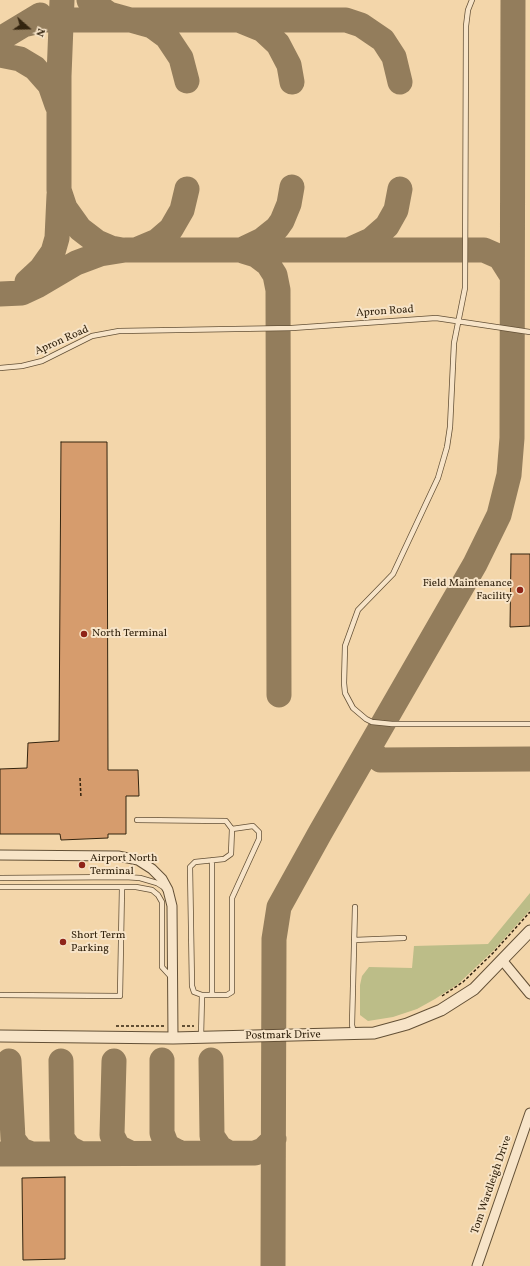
<!DOCTYPE html>
<html>
<head>
<meta charset="utf-8">
<style>
	body { margin:0 }
	#map { position:relative; width:530px; height:1266px; overflow:hidden; background:#f3d6aa; font-family:Vollkorn,serif }
	canvas { display:block }
	.north { position:absolute; left:8px; top:8px; width:40px; height:40px; -webkit-text-stroke:3px #f7e4c8; paint-order:stroke; rotate:110deg; font-size:11px; font-weight:700; line-height:16px; text-align:center; color:#33240f }
	.north::after { content:''; display:block; margin:auto; width:14px; height:18px; background:#33240f; clip-path:polygon(50% 0,100% 100%,50% 72%,0 100%) }
</style>
</head>
<body>
<div id="map">
<canvas width="530" height="1266"></canvas>
<div class="north">N</div>
</div>
<script>
const ctx = document.querySelector('canvas').getContext('2d');
ctx.lineJoin = 'round';
function paint(path, color) { ctx.fillStyle = color; ctx.fill(path, 'evenodd'); }
const shape = rows => new Path2D(rows.map(r => 'M' + r).join(''));
function trace(path, color, width, dash) { ctx.strokeStyle = color; ctx.lineWidth = width; ctx.lineCap = dash ? 'butt' : 'round'; ctx.setLineDash(dash || []); ctx.stroke(path); }
function write(font, color, halo, rows, align = 'center') {
  ctx.font = font + ' Vollkorn,serif'; ctx.lineWidth = 4; ctx.setLineDash([]); ctx.textBaseline = 'middle'; ctx.strokeStyle = halo; ctx.fillStyle = color; for (const [text, x, y, turn = 0] of rows) {
    ctx.save(); ctx.translate(x, y); ctx.rotate((+turn || 0) * Math.PI / 180); ctx.textAlign = isNaN(turn) ? turn : align; if (halo) ctx.strokeText(text, 0, 0); ctx.fillText(text, 0, 0); ctx.restore();
  }
}
const green = shape([
	[530,893,530,910,494,950,458,984,435,999,417,1009,393,1017,368,1021,360,1015,360,985,362,976,369,967,412,968,414,946,488,944]
]);
const taxiway = shape([
	[62,0,59,76,59,190,65,208,80,229,97,242,111,248,122,250],
	[89,0,109,14,152,26,167,37,181,58,187,81],
	[241,21,263,30,278,44,289,65,292,82],
	[27,24,44,20,346,20,361,25,383,40,394,57,400,82],
	[0,39,40,15],
	[0,55,20,59,35,68,50,85,57,105],
	[138,249,157,241,171,229,182,210,187,189],
	[351,249,371,240,387,226,396,210,400,189],
	[241,250,262,240,277,228,282,221,289,204,292,187],
	[243,251,256,255,268,264,275,275,278,290,279,695],
	[27,282,41,269,53,252,57,238,59,195],
	[0,294,22,293,37,286,76,263,100,254,125,250,484,250,500,257,512,276],
	[371,745,372,752,380,760,530,759],
	[162,1060,162,1133,167,1146,180,1153],
	[211,1060,212,1136,220,1148,229,1153],
	[9,1061,13,1139,21,1150,29,1153],
	[61,1061,62,1138,69,1148,79,1153],
	[114,1061,112,1135,118,1147,130,1153],
	[0,1154,255,1153,263,1150,274,1139],
	[273,1266,274,939,279,907,320,833,475,564,499,515,509,475,512,438,513,0]
]);
const building = shape([
	[61,442,107,442,108,770,138,770,139,796,126,796,126,834,108,834,108,838,61,840,60,834,0,834,0,769,27,768,28,743,59,741,61,442],
	[511,554,530,554,530,626,510,627,511,554],
	[65,1177,65,1259,23,1260,22,1178,65,1177]
]);
const path = shape([
	[80,778,81,798],
	[442,996,463,982,493,953,530,912],
	[116,1026,164,1026],
	[182,1026,194,1026]
]);
const service = shape([
	[472,0,468,10,466,26,465,288,454,343,450,427,447,447,438,478,393,574,358,610,345,646,344,683,345,693,353,708,366,719,372,722,392,724,530,724],
	[0,368,22,366,42,361,92,336,119,331,292,328,436,318,530,332],
	[137,820,226,821,232,829,253,826,259,832,259,839,232,898,232,992,227,995,202,995,194,992,192,986,190,867,195,862,224,859,231,854,232,829],
	[0,878,125,877,140,878,157,883,165,888],
	[0,887,136,887,152,890,158,895,162,902,162,967,172,978],
	[354,940,404,938],
	[0,995,120,996,122,887],
	[212,995,212,860],
	[354,1033,352,1025,355,907],
	[201,1037,202,995]
]);
const minor = shape([
	[0,855,118,856,138,860,152,869,162,879,168,890,172,906,173,1038],
	[502,960,530,994],
	[477,1266,530,1113]
]);
const tertiary = shape([
	[0,1036,173,1038,374,1033,407,1024,441,1010,474,989,530,931]
]);
const markers = [
	[520,590,4,"#8f2418"],
	[84,634,4,"#8f2418"],
	[82,865,4,"#8f2418"],
	[63,942,4,"#8f2418"]
];
const streetNames = [
	["Apron Road",385,312,-4],
	["Apron Road",62,341,-24],
	["Postmark Drive",283,1036,-1],
	["Tom Wardleigh Drive",492,1185,-71]
];
const poiNames = [
	["Field Maintenance",512,584,"right"],
	["Facility",512,597,"right"],
	["North Terminal",92,634],
	["Airport North",90,859],
	["Terminal",90,872],
	["Short Term",71,936],
	["Parking",71,949]
];
paint(green, '#bcbd88');
trace(taxiway, '#937d5c', 25);
paint(building, '#d69c6d');
trace(building, '#33240f', 1);
trace(service, '#635036', 6);
trace(minor, '#635036', 11);
trace(tertiary, '#635036', 13);
trace(path, '#33240f', 1.5, [3, 2]);
trace(service, '#f7e4c8', 4.5);
trace(minor, '#f7e4c8', 9);
trace(tertiary, '#f7e4c8', 11);
for (const [x, y, r, color] of markers) { const dot = new Path2D(); dot.arc(x, y, r, 0, 2 * Math.PI); ctx.fillStyle = color; ctx.fill(dot); trace(dot, '#f7e4c8', 1.5); }
write('11px', '#33240f', '#f7e4c8', streetNames);
write('11px', '#33240f', '#f7e4c8', poiNames, 'left');
</script>
</body>
</html>
